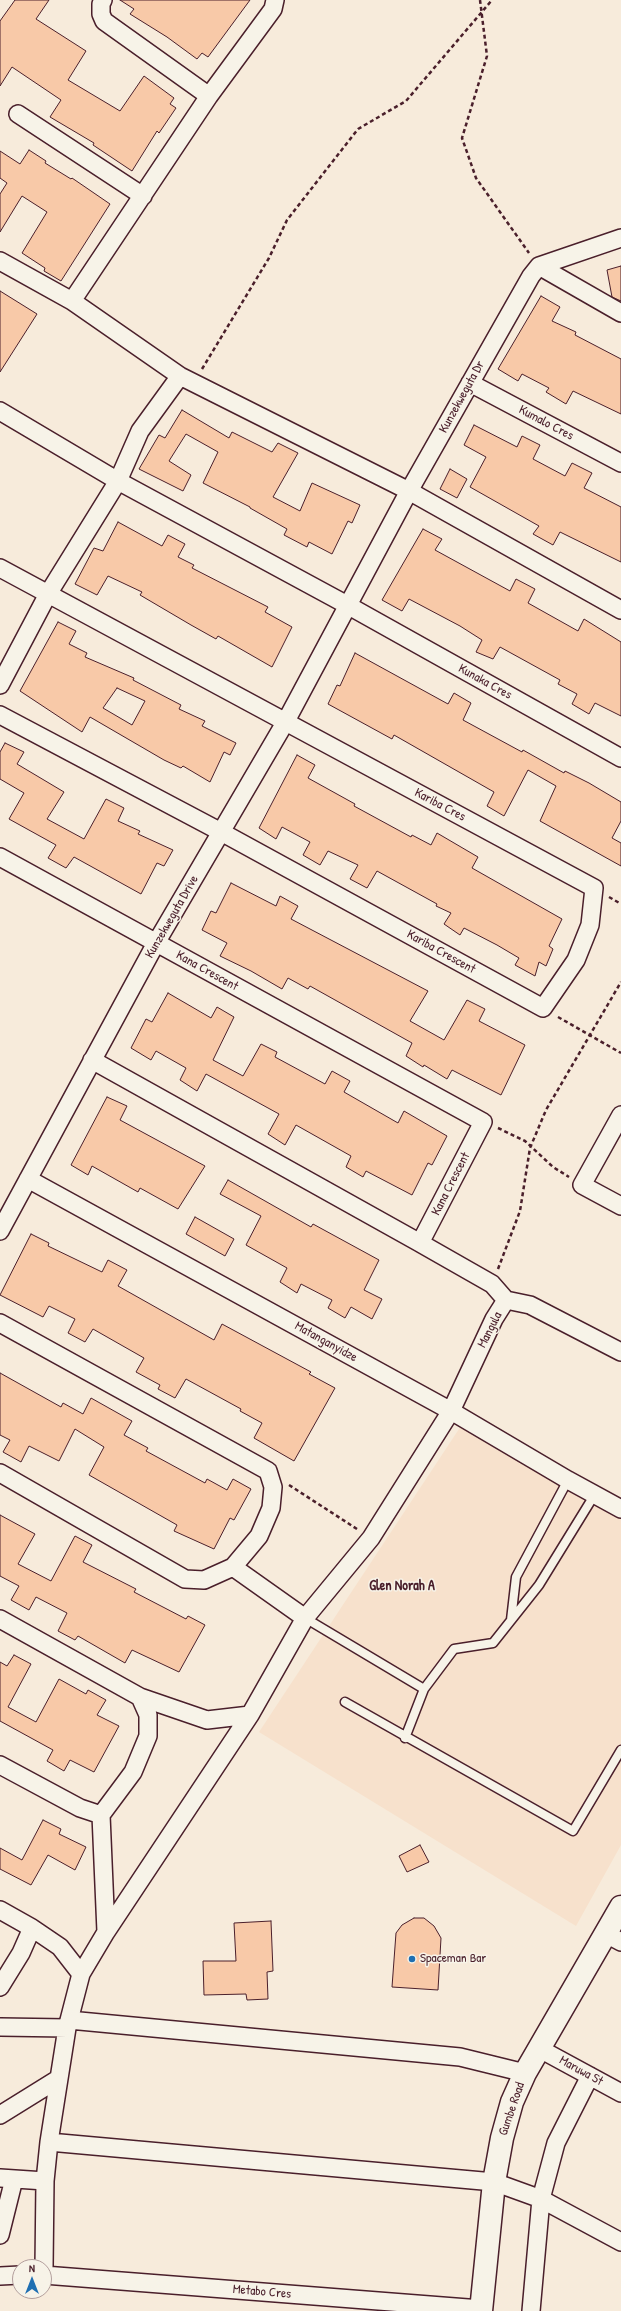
<!DOCTYPE html>
<html>
<head>
<meta charset="utf-8">
<style>
	body { margin:0 }
	#map { position:relative; width:621px; height:2311px; overflow:hidden; background:#f7ebdb; font-family:"Patrick Hand",sans-serif }
	canvas { display:block }
	.north { position:absolute; left:12px; top:2259px; width:40px; height:40px; box-sizing:border-box; background:#f7f3e8; border:1px solid #b29e9c; border-radius:50%; rotate:0deg; font-size:11px; font-weight:700; line-height:16px; text-align:center; color:#4a1f2b }
	.north::after { content:''; display:block; margin:auto; width:14px; height:18px; background:#1f6fb2; clip-path:polygon(50% 0,100% 100%,50% 72%,0 100%) }
</style>
</head>
<body>
<div id="map">
<canvas width="621" height="2311"></canvas>
<div class="north">N</div>
</div>
<script>
const ctx = document.querySelector('canvas').getContext('2d');
ctx.lineJoin = 'round';
function paint(path, color) { ctx.fillStyle = color; ctx.fill(path, 'evenodd'); }
const shape = rows => new Path2D(rows.map(r => 'M' + r).join(''));
function trace(path, color, width, dash) { ctx.strokeStyle = color; ctx.lineWidth = width; ctx.lineCap = dash ? 'butt' : 'round'; ctx.setLineDash(dash || []); ctx.stroke(path); }
function write(font, color, halo, rows, align = 'center') {
  ctx.font = font + ' "Patrick Hand",sans-serif'; ctx.lineWidth = 3; ctx.setLineDash([]); ctx.textBaseline = 'middle'; ctx.strokeStyle = halo; ctx.fillStyle = color; for (const [text, x, y, turn = 0] of rows) {
    ctx.save(); ctx.translate(x, y); ctx.rotate((+turn || 0) * Math.PI / 180); ctx.textAlign = isNaN(turn) ? turn : align; if (halo) ctx.strokeText(text, 0, 0); ctx.fillText(text, 0, 0); ctx.restore();
  }
}
const built = shape([
	[461,1426,621,1514,621,1845,576,1926,259,1732]
]);
const building = shape([
	[15,0,49,0,36,19,86,51,68,80,120,111,144,76,174,98,170,104,176,108,159,133,157,131,132,171,93,145,94,143,50,117,61,100,12,67,0,86,0,21,15,0],
	[120,0,250,0,208,57,202,53,197,59,167,37,130,14,134,9,120,0],
	[29,150,46,161,45,163,71,179,72,178,110,204,61,281,44,271,45,268,22,253,47,212,22,196,0,232,0,194,7,183,0,178,0,151,20,164,29,150],
	[621,266,621,301,612,297,607,270,621,266],
	[0,291,37,314,0,372,0,291],
	[541,296,560,307,552,321,576,332,575,335,621,359,621,414,573,391,566,404,546,392,549,388,522,374,518,381,498,369,541,296],
	[182,410,229,438,232,432,272,452,278,443,298,453,273,497,300,511,312,483,360,505,352,523,348,521,332,554,309,542,307,547,284,535,287,529,250,508,250,507,203,483,218,452,186,434,169,461,191,475,183,491,139,469,159,435,165,438,182,410],
	[474,425,517,447,522,436,540,445,533,459,565,476,572,463,592,473,584,488,621,507,621,562,560,532,553,545,533,534,539,526,470,487,486,457,464,445,474,425],
	[450,469,467,479,457,498,440,489,450,469],
	[118,522,162,546,168,535,185,544,178,557,194,565,192,568,268,607,265,612,292,627,272,667,218,636,216,639,191,625,140,595,142,592,108,576,97,595,75,584,94,548,103,551,118,522],
	[423,529,442,539,435,550,510,591,516,579,535,589,528,603,578,631,584,619,621,642,621,716,595,703,589,714,572,704,577,694,558,684,560,680,500,647,493,659,476,652,482,640,460,626,409,599,402,611,382,600,423,529],
	[58,622,76,631,69,644,87,653,85,657,134,678,133,680,181,705,179,709,205,721,202,726,236,743,230,755,224,752,210,782,183,766,181,768,164,760,90,717,82,732,20,691,58,622],
	[117,688,145,701,132,725,103,708,117,688],
	[355,653,448,704,454,693,471,703,463,720,522,752,523,750,564,773,565,771,589,783,621,802,621,821,612,838,621,843,621,866,540,821,556,786,528,770,504,816,487,806,494,792,394,735,392,739,328,704,337,685,340,686,355,653],
	[5,743,24,752,17,764,64,792,47,819,84,839,106,799,124,808,118,821,140,831,138,834,173,850,164,866,157,863,141,894,74,857,66,868,48,858,56,845,9,819,24,793,0,779,0,752,5,743],
	[297,755,315,765,308,778,355,804,354,806,411,837,412,835,431,845,437,833,478,857,472,868,562,919,549,946,553,949,546,966,539,962,535,976,515,965,519,958,497,945,464,928,460,935,444,924,451,913,436,906,437,904,377,871,367,888,350,879,358,865,328,851,320,865,303,855,310,842,282,827,276,839,259,828,297,755],
	[231,883,276,906,280,896,298,906,291,919,428,991,410,1021,444,1040,467,1000,485,1009,479,1021,525,1045,501,1095,452,1070,447,1079,424,1065,423,1067,406,1056,412,1043,310,986,308,989,288,978,282,989,251,971,220,956,227,943,202,930,211,911,216,913,231,883],
	[168,993,211,1018,217,1007,234,1017,213,1060,243,1076,261,1044,277,1052,275,1057,325,1084,332,1071,350,1081,344,1092,398,1123,404,1111,447,1136,432,1165,428,1163,412,1195,366,1171,363,1177,346,1167,351,1156,296,1125,285,1145,268,1134,279,1114,206,1074,197,1091,180,1080,186,1068,156,1051,151,1060,131,1048,146,1019,152,1022,168,993],
	[107,1097,127,1106,120,1120,205,1166,178,1209,140,1188,138,1192,92,1166,88,1175,71,1165,107,1097],
	[228,1180,311,1227,313,1224,379,1260,364,1290,382,1299,372,1319,351,1307,345,1318,328,1308,332,1300,301,1284,297,1293,280,1282,287,1268,246,1245,261,1216,220,1194,228,1180],
	[195,1217,234,1239,225,1256,186,1234,195,1217],
	[31,1234,49,1243,48,1246,102,1272,108,1260,127,1270,118,1286,214,1340,222,1324,311,1372,309,1374,335,1388,294,1461,254,1438,262,1423,240,1411,241,1409,186,1379,175,1398,158,1389,160,1385,136,1372,144,1358,93,1329,85,1342,68,1333,75,1319,49,1306,43,1317,0,1295,31,1234],
	[0,1373,61,1407,63,1403,83,1414,91,1398,132,1421,124,1435,148,1448,146,1451,205,1483,207,1479,227,1490,233,1479,251,1489,234,1520,230,1518,214,1549,174,1531,177,1525,89,1475,104,1447,75,1429,59,1461,29,1446,21,1462,3,1452,10,1440,0,1435,0,1373],
	[0,1515,35,1534,18,1564,51,1581,75,1536,92,1545,83,1562,136,1589,134,1592,161,1606,186,1619,188,1616,205,1625,179,1672,132,1650,125,1663,78,1636,75,1640,58,1631,67,1613,36,1597,29,1610,11,1600,19,1586,0,1576,0,1515],
	[14,1655,31,1664,8,1707,36,1722,59,1679,86,1694,88,1690,106,1700,97,1715,119,1726,94,1772,70,1760,64,1771,47,1761,53,1750,0,1721,0,1662,7,1666,14,1655],
	[43,1820,61,1829,59,1834,86,1847,75,1870,48,1855,31,1885,0,1869,0,1848,22,1860,43,1820],
	[420,1845,429,1862,407,1872,399,1856,420,1845],
	[414,1918,424,1918,434,1926,441,1938,438,1990,392,1987,396,1933,402,1925,414,1918],
	[271,1921,273,1971,267,1972,268,1999,247,2000,246,1994,204,1995,203,1961,236,1961,234,1923,271,1921]
]);
const path = shape([
	[480,0,487,56,462,138,476,178,529,253],
	[202,369,269,258,287,220,358,129,406,101,492,0],
	[609,897,621,904],
	[558,1017,621,1053],
	[498,1128,525,1141,553,1167,569,1177],
	[498,1269,520,1211,530,1148,546,1110,621,982],
	[289,1485,357,1529]
]);
const lane = shape([
	[305,1618,424,1689,405,1738],
	[511,1620,516,1577,568,1480],
	[424,1689,454,1649,493,1643,539,1585,595,1494],
	[345,1702,573,1831,621,1750]
]);
const street = shape([
	[103,0,101,4,101,14,104,21,209,96],
	[18,114,143,196],
	[0,261,72,301,180,376,409,491,621,610],
	[539,266,621,313],
	[72,301,209,96,273,9,275,0],
	[470,383,621,463],
	[0,411,118,481,349,606,621,758],
	[0,568,594,888,590,925,576,960,543,1008,223,833,0,715],
	[0,685,48,594,118,481,140,431,180,376],
	[0,857,483,1122,420,1243,92,1060],
	[621,1115,582,1185,621,1206],
	[28,1179,451,1411,568,1480,621,1509],
	[0,1231,156,943,286,721,409,491,531,276,539,266,621,238],
	[420,1243,492,1284,506,1300],
	[0,1323,268,1471,273,1487,271,1508,259,1536,233,1567,204,1580,185,1579,0,1473],
	[233,1567,305,1618],
	[0,1619,140,1697,148,1715,148,1736,133,1772,101,1815,80,1808,0,1765],
	[140,1697,207,1720,250,1715],
	[101,1815,106,1932],
	[0,1910,32,1928,21,1953,0,1987],
	[32,1928,60,1947,81,1974],
	[606,1934,621,1942],
	[69,2020,460,2057,525,2073],
	[0,2027,67,2028],
	[540,2049,621,2093],
	[0,2115,58,2079],
	[49,2142,494,2182,541,2199,621,2242],
	[0,2178,45,2181],
	[0,2235,14,2179],
	[44,2267,45,2181,49,2142,67,2028,81,1974,106,1932,250,1715,305,1618,371,1538,451,1411,494,1319,506,1300,530,1305,621,1352],
	[44,2275,481,2309],
	[0,2276,20,2275],
	[531,2311,541,2199,556,2143,590,2076]
]);
const secondary = shape([
	[481,2311,494,2182,502,2138,512,2102,525,2073,621,1907]
]);
const markers = [
	[412,1959,4,"#1f6fb2"]
];
const streetNames = [
	["Kunzekweguta Dr",462,397,-61],
	["Kumalo Cres",546,423,28],
	["Kunaka Cres",485,682,29],
	["Kariba Cres",440,805,28],
	["Kunzekweguta Drive",172,917,-60],
	["Kariba Crescent",441,952,29],
	["Kana Crescent",207,971,29],
	["Kana Crescent",451,1184,-63],
	["Mangula",490,1330,-63],
	["Matanganyidze",326,1342,29],
	["Maruwa St",581,2071,29],
	["Gumbe Road",512,2109,-71],
	["Metabo Cres",262,2292,5]
];
const poiNames = [
	["Spaceman Bar",420,1959]
];
const neighbourhoodNames = [
	["Glen Norah A",402,1586]
];
paint(built, '#f7e1cc');
paint(building, '#f8c9a8');
trace(building, '#4a1f2b', 1);
trace(lane, '#4a1f2b', 11);
trace(street, '#4a1f2b', 20);
trace(secondary, '#4a1f2b', 25);
trace(path, '#4a1f2b', 2.5, [4, 3]);
trace(lane, '#f7f3e8', 8);
trace(street, '#f7f3e8', 17);
trace(secondary, '#f7f3e8', 22);
for (const [x, y, r, color] of markers) { const dot = new Path2D(); dot.arc(x, y, r, 0, 2 * Math.PI); ctx.fillStyle = color; ctx.fill(dot); trace(dot, '#f7f3e8', 1.5); }
write('13px', '#4a1f2b', '#f7f3e8', streetNames);
write('13px', '#4a1f2b', '#f7f3e8', poiNames, 'left');
write('bold 14px', '#4a1f2b', '#f7f3e8', neighbourhoodNames);
</script>
</body>
</html>
